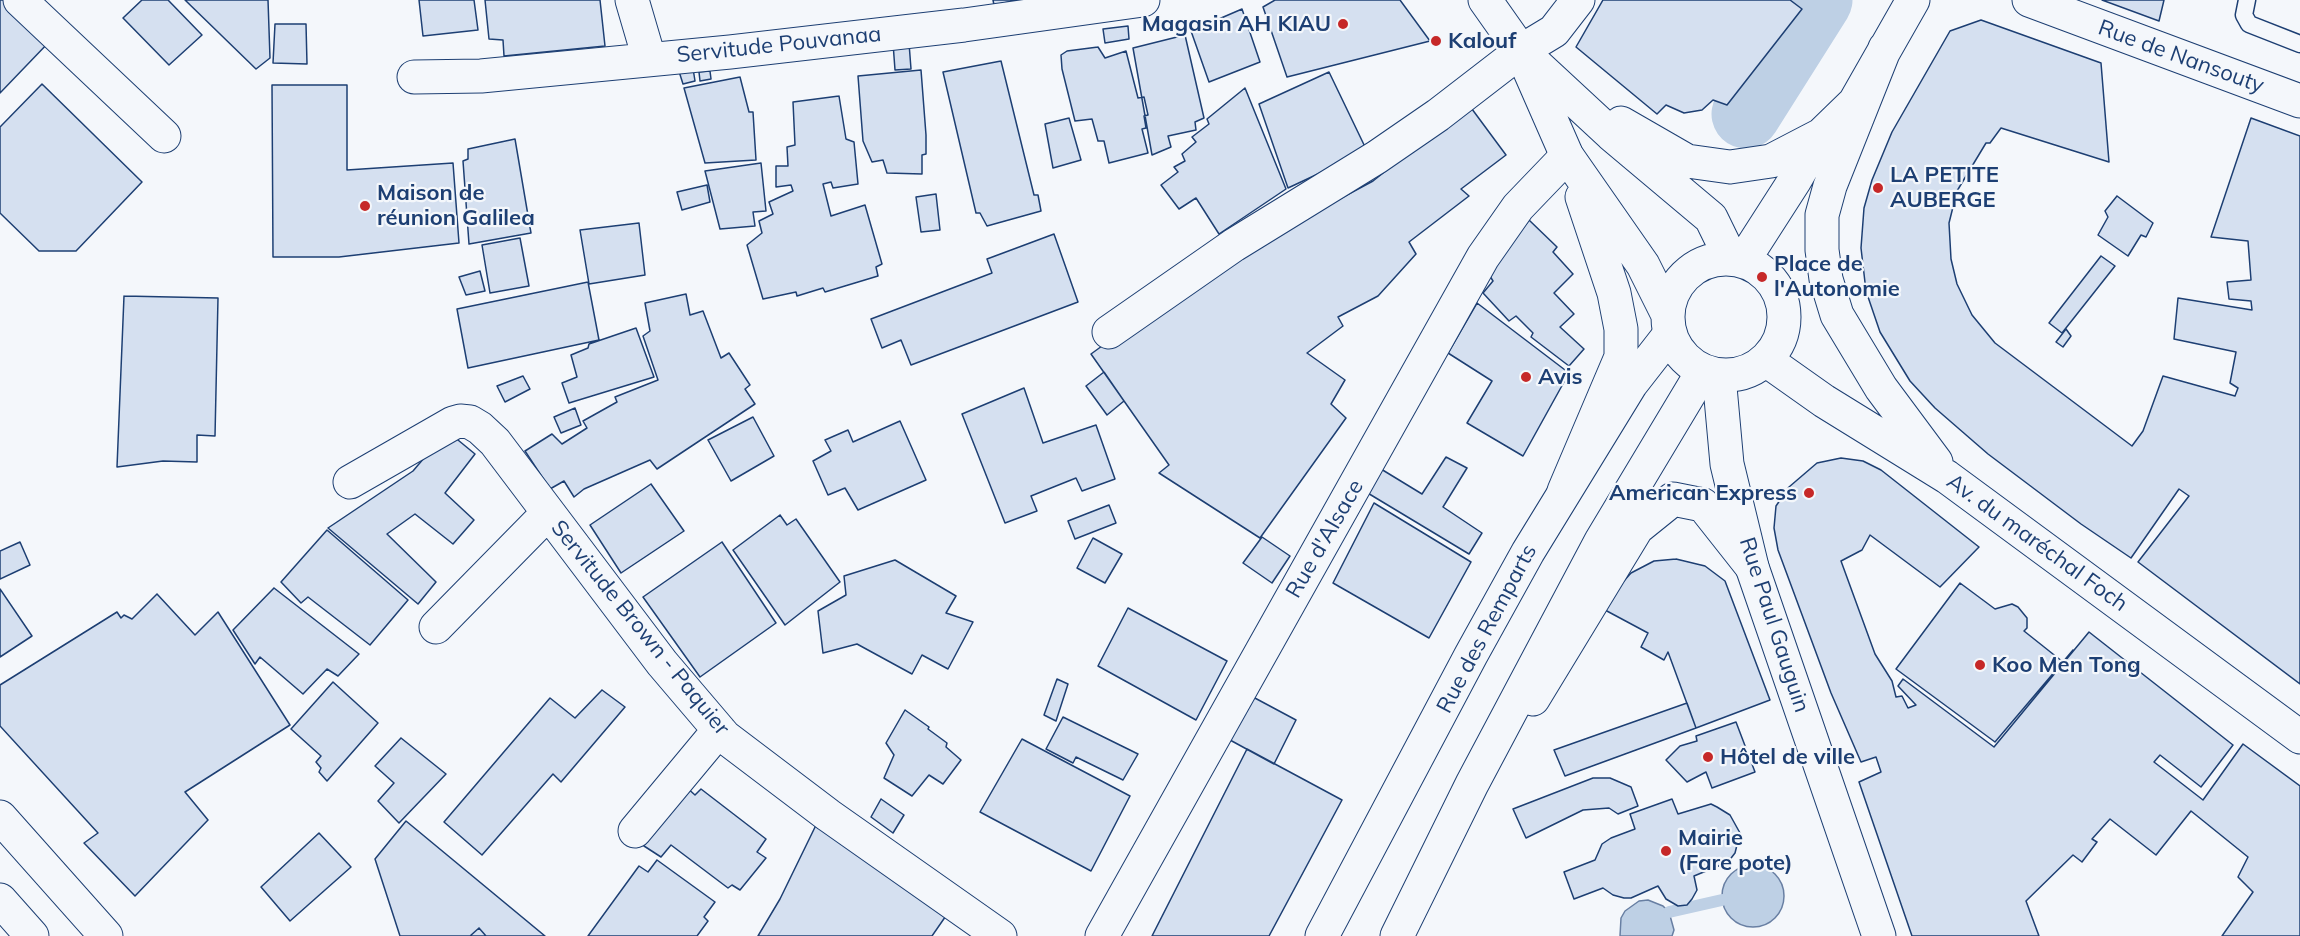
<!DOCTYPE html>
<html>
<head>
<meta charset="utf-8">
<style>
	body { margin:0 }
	canvas { display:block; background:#f4f7fb }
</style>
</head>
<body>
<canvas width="2300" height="936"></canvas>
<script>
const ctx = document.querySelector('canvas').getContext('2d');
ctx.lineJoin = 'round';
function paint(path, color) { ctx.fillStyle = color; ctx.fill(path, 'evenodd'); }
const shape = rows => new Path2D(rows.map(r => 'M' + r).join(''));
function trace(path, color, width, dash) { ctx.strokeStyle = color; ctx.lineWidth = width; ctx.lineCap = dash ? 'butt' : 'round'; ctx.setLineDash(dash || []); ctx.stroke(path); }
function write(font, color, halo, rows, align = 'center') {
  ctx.font = font + ' Mulish,sans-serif'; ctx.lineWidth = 4.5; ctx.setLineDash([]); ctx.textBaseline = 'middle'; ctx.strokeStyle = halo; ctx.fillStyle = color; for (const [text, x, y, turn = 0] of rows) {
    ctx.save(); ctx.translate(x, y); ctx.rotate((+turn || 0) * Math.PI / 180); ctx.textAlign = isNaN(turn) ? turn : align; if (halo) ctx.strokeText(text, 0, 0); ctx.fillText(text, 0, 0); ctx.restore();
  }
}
const water = shape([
	'1722 896a31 31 0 1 1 62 0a31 31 0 1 1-62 0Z',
	[1648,900,1663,906,1669,912,1674,930,1672,936,1620,936,1621,918,1625,911,1639,901,1648,900]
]);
const stream = shape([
	[1669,912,1722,900]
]);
const river = shape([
	[1746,114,1818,0]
]);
const building = shape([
	[0,0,8,0,50,41,0,93,0,0],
	[142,0,168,0,202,35,169,65,123,18,142,0],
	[185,0,268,0,270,58,256,69,185,0],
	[419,0,474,0,478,30,423,36,419,0],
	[485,0,600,0,605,46,504,56,503,40,489,39,485,0],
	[993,0,1018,0,994,5,993,0],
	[1275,0,1400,0,1430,41,1287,77,1263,7,1275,0],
	[1603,0,1790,0,1802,9,1727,105,1713,100,1702,110,1684,113,1666,105,1657,114,1576,47,1603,0],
	[2102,0,2164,0,2159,21,2102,0],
	[1242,9,1260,62,1209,82,1191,31,1242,9],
	[1981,20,2101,63,2109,162,2001,128,1990,143,1986,143,1957,191,1949,223,1951,259,1957,284,1972,315,1995,343,2132,446,2143,431,2163,376,2235,396,2238,388,2230,383,2236,352,2174,339,2178,298,2252,310,2251,301,2229,299,2227,282,2251,280,2248,241,2211,237,2251,118,2300,136,2300,684,2138,562,2189,496,2179,489,2131,558,2081,524,1988,454,1935,408,1910,381,1880,332,1866,291,1861,248,1864,208,1872,180,1892,132,1950,31,1981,20],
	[275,24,306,24,307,64,273,63,275,24],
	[1128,26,1129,39,1105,43,1103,29,1128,26],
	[1185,35,1204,118,1195,122,1196,130,1168,136,1171,147,1152,155,1133,48,1185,35],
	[893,43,909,43,911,69,895,70,893,43],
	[1098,47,1105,58,1126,51,1138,98,1144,97,1148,115,1144,116,1146,128,1142,129,1148,153,1109,163,1104,141,1098,141,1092,119,1075,121,1062,69,1061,55,1067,51,1098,47],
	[1001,61,1034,195,1038,195,1041,211,987,226,980,213,976,213,943,72,1001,61],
	[692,62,695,81,683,84,677,65,692,62],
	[921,70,926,135,926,154,922,155,922,174,887,173,883,160,872,162,863,141,858,76,921,70],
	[710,71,711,79,700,81,699,72,710,71],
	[1329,72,1367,151,1288,188,1259,104,1329,72],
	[740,77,749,112,753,112,756,160,705,163,684,88,740,77],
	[42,84,142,182,76,251,39,251,0,213,0,127,42,84],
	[272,85,347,85,347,170,453,163,459,243,339,257,273,257,272,85],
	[1245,88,1286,189,1219,234,1196,198,1179,209,1161,185,1178,172,1174,167,1185,161,1182,154,1196,142,1192,137,1209,124,1207,119,1245,88],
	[839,96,846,139,854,142,858,184,833,188,831,182,823,184,831,216,865,205,882,264,876,267,878,276,825,292,823,288,797,296,796,292,763,299,747,245,762,233,759,221,773,214,769,202,793,191,791,185,776,187,776,166,788,166,787,147,795,145,793,102,839,96],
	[1469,105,1506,155,1461,189,1469,196,1409,242,1416,254,1378,296,1338,317,1343,326,1307,353,1345,380,1331,404,1346,418,1260,538,1159,473,1169,465,1091,354,1205,271,1373,181,1469,105],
	[1069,118,1081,160,1053,168,1045,124,1069,118],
	[515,139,531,233,469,244,463,161,468,159,468,149,515,139],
	[761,163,766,211,753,212,755,226,720,229,705,171,761,163],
	[707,185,710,202,682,210,677,192,707,185],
	[936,194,940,230,921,232,916,197,936,194],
	[2117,196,2153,223,2146,237,2141,235,2128,256,2098,235,2108,217,2105,211,2117,196],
	[1529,220,1557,247,1553,252,1573,274,1554,293,1574,314,1560,327,1584,349,1569,366,1531,337,1533,333,1516,316,1509,321,1483,293,1493,281,1488,273,1529,220],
	[639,223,645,275,589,284,580,230,639,223],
	[1054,234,1078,302,911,365,901,340,882,348,871,319,992,273,987,259,1054,234],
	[520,238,529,286,490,293,482,245,520,238],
	[2101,256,2115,266,2062,333,2049,323,2101,256],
	[480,271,485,291,466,295,459,277,480,271],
	[588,282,599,340,468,368,457,309,588,282],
	[686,294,690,315,703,311,721,358,729,353,750,385,745,389,755,404,657,469,650,460,584,489,574,497,564,481,550,489,525,451,552,434,562,444,587,428,583,421,617,402,615,397,658,380,643,336,650,331,645,303,686,294],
	[124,296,218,298,215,436,197,435,197,462,163,461,117,467,124,296],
	[1477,303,1569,373,1523,456,1467,423,1492,381,1448,353,1477,303],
	[636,328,654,377,569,403,562,383,577,377,571,355,588,348,589,344,636,328],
	[2066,329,2071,336,2063,347,2056,342,2066,329],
	[1104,372,1124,401,1107,415,1086,386,1104,372],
	[523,376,530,389,505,402,497,386,523,376],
	[1024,388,1043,443,1096,425,1115,479,1082,491,1076,478,1031,496,1037,511,1005,523,962,414,1024,388],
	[575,408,581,425,561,433,554,417,575,408],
	[753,417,774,456,731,481,708,440,753,417],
	[900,421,926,480,858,510,845,488,828,495,813,461,831,451,825,440,848,430,853,442,900,421],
	[447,431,475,454,445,493,474,520,453,544,415,514,387,534,436,582,418,604,328,528,413,471,447,431],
	[1446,457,1467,468,1443,507,1482,533,1469,554,1366,492,1381,469,1422,494,1446,457],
	[1841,458,1863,461,1881,470,1979,547,1940,587,1870,535,1862,550,1841,561,1875,654,1892,681,1896,697,1902,696,1908,708,1916,705,1898,686,1903,679,1994,747,2089,632,2233,745,2201,787,2160,755,2154,762,2203,800,2243,744,2300,786,2300,936,2222,936,2253,892,2238,877,2248,857,2191,811,2156,855,2110,819,2092,839,2097,842,2082,862,2073,855,2026,901,2039,936,1912,936,1859,782,1881,772,1876,757,1861,762,1831,693,1778,550,1774,528,1776,506,1789,487,1817,463,1841,458],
	[651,484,684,531,621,573,590,525,651,484],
	[1374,503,1471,562,1429,638,1333,583,1374,503],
	[1109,505,1116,523,1075,539,1068,521,1109,505],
	[780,515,787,525,796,519,840,582,785,625,733,550,780,515],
	[327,530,408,600,370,645,308,597,301,603,281,582,327,530],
	[1262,537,1290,556,1272,583,1243,563,1262,537],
	[1093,538,1122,554,1105,583,1077,568,1093,538],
	[20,542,30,565,0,579,0,551,20,542],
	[722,542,776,623,700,677,643,597,722,542],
	[1676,559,1705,566,1725,581,1770,700,1696,728,1668,652,1664,660,1641,647,1648,633,1605,610,1614,592,1631,573,1654,561,1676,559],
	[895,560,956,596,946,613,973,622,948,669,922,655,912,674,857,644,823,653,818,611,846,595,844,576,895,560],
	[1960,583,1995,609,2012,604,2018,607,2027,618,2027,628,2024,631,2063,662,2073,650,1995,742,1896,669,1960,583],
	[274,588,359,654,338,676,327,669,303,694,260,657,255,664,233,630,274,588],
	[0,589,32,636,0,657,0,589],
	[157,594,195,635,218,612,290,725,185,792,208,820,135,896,84,843,98,833,0,726,0,685,117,612,121,618,124,615,132,619,157,594],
	[1128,608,1227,661,1196,720,1098,666,1128,608],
	[1057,679,1068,684,1056,721,1044,715,1057,679],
	[333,682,378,723,327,781,319,772,321,768,316,762,321,756,291,729,333,682],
	[602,690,625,707,561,782,553,774,482,855,444,822,550,698,575,718,602,690],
	[1253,697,1296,720,1274,764,1230,740,1253,697],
	[1687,703,1696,728,1565,776,1554,750,1687,703],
	[905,710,929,727,928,729,947,743,946,747,961,760,943,784,929,775,912,796,884,778,894,755,886,743,905,710],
	[1063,717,1138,754,1123,780,1076,757,1073,763,1046,749,1063,717],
	[1736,722,1755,772,1712,788,1706,772,1687,782,1666,760,1680,746,1697,741,1696,736,1736,722],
	[401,738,446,774,399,823,378,801,394,783,375,766,401,738],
	[1022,739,1130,796,1091,871,980,812,1022,739],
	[1247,749,1342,800,1269,936,1152,936,1247,749],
	[1593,778,1610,778,1631,787,1638,806,1618,814,1609,808,1583,810,1526,838,1513,809,1593,778],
	[685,786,695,795,701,789,766,839,757,852,766,858,740,890,732,885,728,888,671,845,661,857,644,846,642,835,685,786],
	[881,799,904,815,893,833,871,817,881,799],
	[1672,799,1678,814,1711,804,1717,807,1730,815,1740,833,1735,853,1728,862,1694,876,1697,890,1692,899,1687,905,1678,906,1666,899,1658,886,1631,898,1624,898,1613,895,1603,888,1574,899,1564,872,1595,860,1602,844,1611,838,1635,829,1630,814,1672,799],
	[406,821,545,936,486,936,479,928,470,936,400,936,375,859,406,821],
	[818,821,950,910,932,936,758,936,780,899,818,821],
	[319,833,351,867,290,921,261,887,319,833],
	[657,860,715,902,704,917,708,921,697,936,588,936,639,866,648,872,657,860],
	[479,928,486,936,470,936,479,928]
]);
const service = shape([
	[2247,0,2244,15,2249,24,2300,44]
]);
const minor = shape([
	[20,0,164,136],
	[632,0,649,58],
	[414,77,481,76,730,52,964,25,1143,0],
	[1109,332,1234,245,1377,157,1438,115,1521,51,1554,31,1578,0],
	[350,482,453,423,460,421,470,422,480,428,495,442,662,663,725,737,828,815,1000,936],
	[436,627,548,513],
	[1533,699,1637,528,1673,499,1703,505,1752,567],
	[635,831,719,730],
	[1102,936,1483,257,1518,207,1567,156]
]);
const tertiary = shape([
	[2029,0,2300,101],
	[1719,376,1727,464,1752,567,1879,936]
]);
const secondary = shape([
	[1322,936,1471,655,1528,552,1631,384,1670,334],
	[1397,936,1472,784,1601,541,1703,371]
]);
const primary = shape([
	[1485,0,1521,51,1567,156,1643,265,1668,315],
	[1885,48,1830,186,1822,215,1822,250,1826,279,1837,315,1881,388,1936,462],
	[1529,58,1611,134,1711,218,1731,259],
	[1621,123,1687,161,1730,167,1771,161,1821,135],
	'1668 317a58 58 0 1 1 116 0a58 58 0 1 1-116 0Z',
	[1743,261,1795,180,1821,135,1855,102,1913,0],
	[1766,360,1824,401,1947,477,2300,737],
	[1564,491,1621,357,1621,329,1614,293,1582,197],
	[0,817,106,936],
	[0,900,32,936]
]);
const markers = [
	[1343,24,6,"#c62828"],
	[1436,41,6,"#c62828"],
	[1878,188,6,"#c62828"],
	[365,206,6,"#c62828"],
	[1762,277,6,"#c62828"],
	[1526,377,6,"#c62828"],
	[1809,493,6,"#c62828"],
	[1980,665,6,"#c62828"],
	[1708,757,6,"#c62828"],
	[1666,851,6,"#c62828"]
];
const poiNames = [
	["Magasin AH KIAU",1331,24,"right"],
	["Kalouf",1448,41],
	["LA PETITE",1890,175],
	["AUBERGE",1890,200],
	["Maison de",377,193],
	["réunion Galilea",377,218],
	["Place de",1774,264],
	["l'Autonomie",1774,289],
	["Avis",1538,377],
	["American Express",1797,493,"right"],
	["Koo Men Tong",1992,665],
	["Hôtel de ville",1720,757],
	["Mairie",1678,838],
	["(Fare pote)",1678,863]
];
const streetNames = [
	["Servitude Pouvanaa",779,45,-6],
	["Rue de Nansouty",2181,57,20],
	["Rue d'Alsace",1325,539,-60],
	["Av. du maréchal Foch",2037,543,36],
	["Rue Paul Gauguin",1774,625,72],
	["Servitude Brown - Paquier",640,628,51],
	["Rue des Remparts",1487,629,-62]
];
paint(water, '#bed0e5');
trace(water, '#687fa3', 1.5);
trace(stream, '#bed0e5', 12);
trace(river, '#bed0e5', 69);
paint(building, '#d5e0f0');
trace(building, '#1d3f73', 1.5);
trace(service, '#1d3f73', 19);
trace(minor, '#1d3f73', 35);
trace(tertiary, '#1d3f73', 35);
trace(secondary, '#1d3f73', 35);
trace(primary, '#1d3f73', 35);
trace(service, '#f4f7fb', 16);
trace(minor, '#f4f7fb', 33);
trace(tertiary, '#f4f7fb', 33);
trace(secondary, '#f4f7fb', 33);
trace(primary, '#f4f7fb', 33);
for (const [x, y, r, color] of markers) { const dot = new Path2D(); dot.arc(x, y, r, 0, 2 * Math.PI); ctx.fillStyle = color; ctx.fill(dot); trace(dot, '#f4f7fb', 2); }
write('bold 22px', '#1d3f73', '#f4f7fb', poiNames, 'left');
write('22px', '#1d3f73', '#f4f7fb', streetNames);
</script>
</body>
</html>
